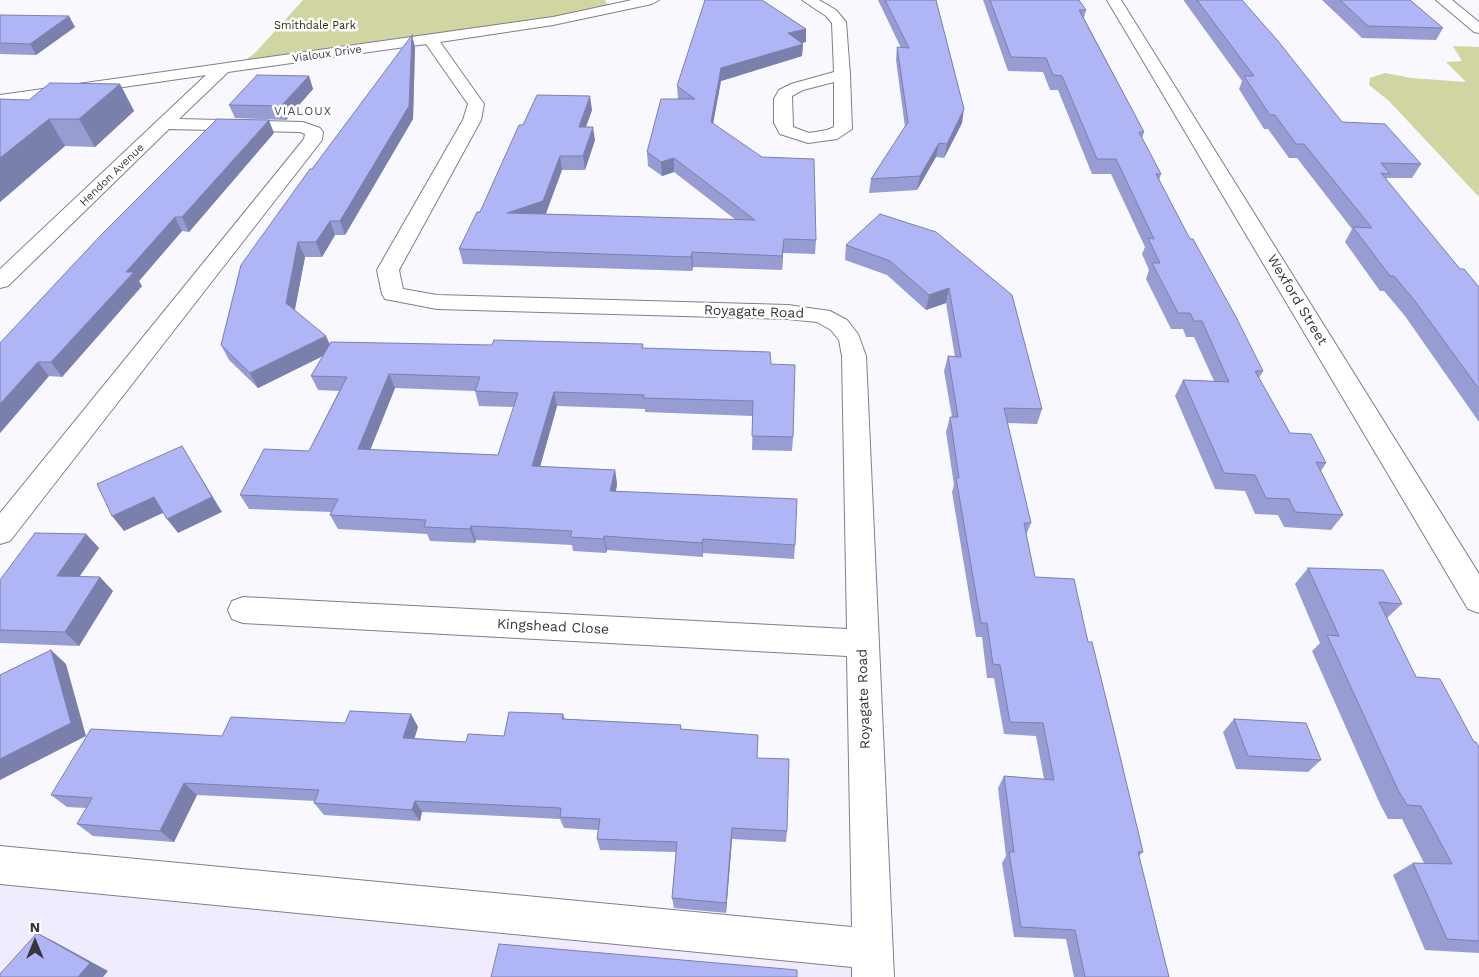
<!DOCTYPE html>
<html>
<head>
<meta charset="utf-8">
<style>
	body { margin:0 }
	#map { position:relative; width:1479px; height:977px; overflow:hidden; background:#f9f8ff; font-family:"Work Sans",sans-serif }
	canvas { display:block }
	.north { position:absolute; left:10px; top:917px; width:50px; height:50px; -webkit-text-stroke:4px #fff; paint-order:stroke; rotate:0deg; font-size:14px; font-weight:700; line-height:20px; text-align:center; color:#37363c }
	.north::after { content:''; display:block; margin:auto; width:18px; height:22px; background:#37363c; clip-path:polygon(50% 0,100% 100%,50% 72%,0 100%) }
</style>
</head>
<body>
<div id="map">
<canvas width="1479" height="977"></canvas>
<div class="north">N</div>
</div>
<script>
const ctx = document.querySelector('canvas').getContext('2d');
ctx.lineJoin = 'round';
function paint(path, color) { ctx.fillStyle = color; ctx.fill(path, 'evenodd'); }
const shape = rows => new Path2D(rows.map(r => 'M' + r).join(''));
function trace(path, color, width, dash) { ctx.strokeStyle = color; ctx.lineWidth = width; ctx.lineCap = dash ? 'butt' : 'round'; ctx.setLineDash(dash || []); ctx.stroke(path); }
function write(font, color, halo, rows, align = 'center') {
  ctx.font = font + ' "Work Sans",sans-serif'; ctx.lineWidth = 5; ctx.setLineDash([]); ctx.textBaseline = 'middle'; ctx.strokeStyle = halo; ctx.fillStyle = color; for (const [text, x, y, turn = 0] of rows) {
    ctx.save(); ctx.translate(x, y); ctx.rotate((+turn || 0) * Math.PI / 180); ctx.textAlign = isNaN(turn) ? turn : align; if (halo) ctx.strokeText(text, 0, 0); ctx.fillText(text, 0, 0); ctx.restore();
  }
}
const commercial = shape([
	[0,874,859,960,860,977,0,977]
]);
const green = shape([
	[303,0,605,0,608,5,556,17,243,62,256,52],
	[1453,46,1479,47,1479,197,1389,101,1369,85,1370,78,1385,73,1411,78,1466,82,1446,62,1462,61]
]);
const minor = shape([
	[632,0,659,0,652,4,553,25,440,42,484,104,481,120,399,270,403,289,437,295,788,305,830,311,847,320,858,334,866,356,894,977,852,977,852,967,0,884,0,846,852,927,847,656,243,623,232,619,228,610,232,601,243,597,847,629,842,356,839,340,831,330,817,322,788,319,437,309,385,299,382,294,377,270,463,120,468,104,426,44,228,72,179,119,303,122,320,128,323,132,322,140,10,541,0,544,0,513,304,139,305,134,300,132,169,129,8,286,0,288,0,269,206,75,0,105,0,95,553,17,632,0],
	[802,0,819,0,836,10,846,22,850,75,852,129,837,139,808,143,780,134,774,123,774,99,779,90,791,84,834,72,832,23,826,16,802,0],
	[834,82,834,127,827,130,809,133,793,127,792,96,803,90,834,82],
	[1107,0,1121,0,1479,574,1479,613,1468,609,1107,0],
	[1436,0,1452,0,1479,22,1479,33,1474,32,1436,0]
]);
const wall = shape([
	[878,0,936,0,962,123,944,158,936,157,917,190,869,193,871,179,905,127,896,60,897,47,901,48],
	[983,0,1079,0,1086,10,1084,18,1144,132,1142,139,1161,174,1159,180,1190,239,1263,371,1259,378,1290,433,1326,463,1321,471,1343,515,1331,530,1284,527,1278,515,1255,514,1245,491,1215,489,1175,396,1183,380,1214,381,1194,337,1186,337,1183,329,1171,329,1146,279,1149,270,1142,254,1145,247,1111,174,1092,174,1058,90,1050,90,1043,72,1008,71],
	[1184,0,1242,0,1342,122,1421,164,1412,178,1387,178,1386,180,1460,269,1479,287,1479,422,1405,316,1384,291,1380,291,1345,242,1352,229,1297,158,1289,158,1268,129,1264,129,1239,89,1242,81,1184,1],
	[1322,0,1410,0,1443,28,1436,40,1362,38],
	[0,15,75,27,36,55,0,54],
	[806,29,806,42,801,43,803,44,802,56,721,81,713,123,816,240,815,254,783,253,782,270,693,267,692,271,463,264,459,249,480,212,523,125,592,110,586,127,595,140,585,170,562,170,546,214,736,220,674,172,662,176,648,166,647,152,678,99,677,86],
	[415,47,413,119,345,235,335,235,322,257,305,257,295,310,330,344,644,348,771,364,793,437,792,451,752,450,753,416,645,412,645,409,557,406,540,467,615,470,617,484,616,491,795,545,794,559,703,553,703,557,607,550,606,553,573,551,572,545,476,540,475,543,430,541,427,534,338,529,330,515,331,512,249,509,240,495,309,451,339,391,318,390,311,376,323,356,258,388,229,360,221,345,312,169],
	[395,388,475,391,479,406,514,407,498,455,370,450],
	[309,76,313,89,286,120,235,118,229,105],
	[120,84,134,111,95,147,65,146,0,202,0,99,29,100],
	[274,133,189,232,182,231,139,281,142,286,62,377,49,376,0,433,0,343],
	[936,232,1042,409,1037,424,1007,423,1031,523,1026,535,1035,577,1088,642,1143,852,1139,856,1169,977,1074,977,1066,939,1014,937,1002,863,1006,856,998,788,1004,776,1044,779,1036,736,1004,734,994,678,987,678,982,637,976,637,952,492,954,485,946,432,950,417,952,417,944,371,948,356,955,357,946,303,926,310,887,275,845,260,846,245],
	[86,534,99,548,80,576,113,591,79,646,0,643,0,580],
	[1308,568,1402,604,1387,618,1416,677,1479,747,1479,953,1425,950,1393,875,1413,863,1424,863,1402,819,1388,819,1380,804,1312,651,1320,643,1295,584],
	[411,714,418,727,414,738,466,742,504,736,563,714,565,719,681,725,681,730,757,758,787,831,786,842,732,839,726,913,674,908,672,898,676,852,600,850,597,839,598,830,564,828,560,819,422,812,420,821,324,815,314,803,315,801,197,795,174,842,93,836,77,824,86,808,67,807,51,795,222,736,345,723],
	[1234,719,1321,760,1308,772,1236,769,1223,732]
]);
const shadedWall = shape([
	[69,16,75,27,36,55,30,44],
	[806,29,806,42,787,46,788,33],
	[412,35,415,47,413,119,345,235,340,221],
	[803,44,802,56,721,81,711,135,711,122,721,68],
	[309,76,313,89,286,120,281,106],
	[120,84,134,111,95,147,79,119],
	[590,96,592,110,581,140,579,127],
	[964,109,962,123,944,158,947,144],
	[49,119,65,146,0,202,0,158],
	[269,120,274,133,189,232,182,217],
	[593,127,595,140,585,170,583,156],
	[939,143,936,157,917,190,920,176],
	[560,156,562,170,545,215,507,213],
	[674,158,674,172,662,176,661,162],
	[175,217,182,231,139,281,142,286,62,377,51,362,126,272],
	[330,221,335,235,322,257,316,242],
	[784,239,783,253,782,270,782,256],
	[298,242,305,257,293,318,286,303],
	[692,252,693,267,692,271,691,257],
	[949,288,946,303,926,310,929,295],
	[326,336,333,351,258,388,250,373],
	[38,362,49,376,0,433,0,404],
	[389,374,395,388,365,463,358,449],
	[554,392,557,406,536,481,532,466],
	[182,446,191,461,222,512,178,533,167,519],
	[615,470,617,484,613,505,610,491],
	[154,497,165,512,124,531,112,516],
	[471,526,476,540,475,543,470,529],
	[86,534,99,548,70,590,57,576],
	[604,536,607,550,606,553,604,539],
	[703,539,703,557,702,543],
	[100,577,113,591,79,646,65,632],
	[51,650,66,664,86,736,0,780,0,759],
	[411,714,418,727,411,750,403,738],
	[184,783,197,795,174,842,160,831],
	[415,801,422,812,420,821,412,810],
	[732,828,732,839,726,913,726,903],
	[37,933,55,942,108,971,103,977,78,977]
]);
const building = shape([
	[705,0,762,0,806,29,788,33,803,44,721,68,711,122,762,157,814,159,816,240,784,239,782,256,692,252,691,257,459,249,477,212,480,212,519,125,523,125,537,95,590,96,579,127,593,127,583,156,560,156,543,201,507,213,755,220,674,158,661,162,647,152,661,99,695,99,677,86,705,0],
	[885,0,936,0,964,109,947,144,939,143,920,176,871,179,908,122,897,47,909,48,885,0],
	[990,0,1079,0,1086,10,1079,10,1144,132,1139,132,1161,174,1156,174,1190,239,1193,239,1236,317,1263,371,1255,371,1290,433,1311,434,1326,463,1316,462,1343,515,1295,512,1289,499,1266,498,1255,475,1224,473,1183,380,1229,382,1202,321,1194,321,1190,313,1178,313,1152,263,1160,263,1148,238,1154,239,1116,159,1097,159,1062,76,1053,75,1046,58,1011,57,990,0],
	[1197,0,1242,0,1278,41,1342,122,1385,124,1421,164,1381,163,1390,174,1381,173,1460,269,1464,269,1479,287,1479,389,1415,301,1394,276,1390,276,1353,227,1372,228,1304,144,1296,144,1275,115,1270,115,1244,76,1254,76,1197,0],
	[1340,0,1410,0,1443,28,1368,26,1340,0],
	[0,15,69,16,30,44,0,43,0,15],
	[412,35,409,106,340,221,330,221,316,242,298,242,286,303,326,336,250,373,221,345,241,265,310,169,312,169,412,35],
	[257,75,309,76,281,106,229,105,257,75],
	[50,83,120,84,79,119,49,119,0,158,0,99,29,100,50,83],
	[217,119,269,120,182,217,175,217,126,272,134,272,51,362,38,362,0,404,0,343,102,234,217,119],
	[880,214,936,232,1012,295,1042,409,1004,408,1031,523,1024,523,1035,577,1074,579,1088,642,1092,642,1113,727,1143,852,1138,852,1169,977,1085,977,1075,930,1021,927,1009,852,1014,852,1004,776,1054,780,1043,723,1010,722,1000,665,993,664,987,623,981,623,956,478,959,478,950,417,958,417,948,356,961,357,949,288,929,295,890,261,846,245,880,214],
	[494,340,643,344,642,348,770,352,771,364,795,365,793,437,752,436,753,401,643,398,644,395,554,392,532,466,615,470,610,491,797,499,795,545,703,539,702,543,604,536,604,539,570,537,572,531,471,526,470,529,424,527,426,520,330,515,338,499,240,495,264,449,309,451,347,377,311,376,331,342,492,345,494,340],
	[389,374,480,377,475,391,518,393,498,455,358,449,389,374],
	[182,446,212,497,167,519,154,497,112,516,97,484,182,446],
	[35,533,86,534,57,576,100,577,65,632,0,630,0,580,35,533],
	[1308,568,1383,570,1402,604,1379,602,1416,677,1440,679,1474,742,1476,742,1479,747,1479,941,1447,939,1413,863,1452,864,1421,806,1407,805,1398,790,1327,635,1339,636,1308,568],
	[51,650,71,723,0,759,0,675,51,650],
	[350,711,411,714,403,738,466,742,468,734,504,736,509,712,563,714,562,719,681,725,680,729,758,735,757,758,789,759,787,831,732,828,726,903,672,898,677,842,597,839,600,819,560,817,561,808,415,801,412,810,314,803,319,790,184,783,160,831,77,824,92,798,51,795,91,729,222,736,231,717,345,723,350,711],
	[1234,719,1306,723,1321,760,1248,756,1234,719],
	[37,933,90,963,78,977,0,977,0,974,37,933],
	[499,944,797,970,797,977,491,977,499,944]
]);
const farParknames = [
	["Smithdale Park",315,26]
];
const farStreetnames = [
	["Vialoux Drive",327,54,-8],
	["Hendon Avenue",112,175,-44]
];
const farNeighbourhoodnames = [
	["VIALOUX",303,111]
];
const streetNames = [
	["Wexford Street",1297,300,59],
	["Royagate Road",754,312,2],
	["Kingshead Close",553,627,3],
	["Royagate Road",864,699,-92]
];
paint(commercial, '#f1ecfd');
paint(green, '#d1d5a1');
trace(minor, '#807e8d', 2);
paint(minor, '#fff');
paint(wall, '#979cd3');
paint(shadedWall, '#7b7fac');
paint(building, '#b0b5f5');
trace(building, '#7b7fac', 1);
write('11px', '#2c2e06', '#fff', farParknames);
write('11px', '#37363c', '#fff', farStreetnames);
ctx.letterSpacing = '1px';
write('12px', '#4c4957', '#fff', farNeighbourhoodnames);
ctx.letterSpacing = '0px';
write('14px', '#37363c', '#fff', streetNames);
</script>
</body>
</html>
